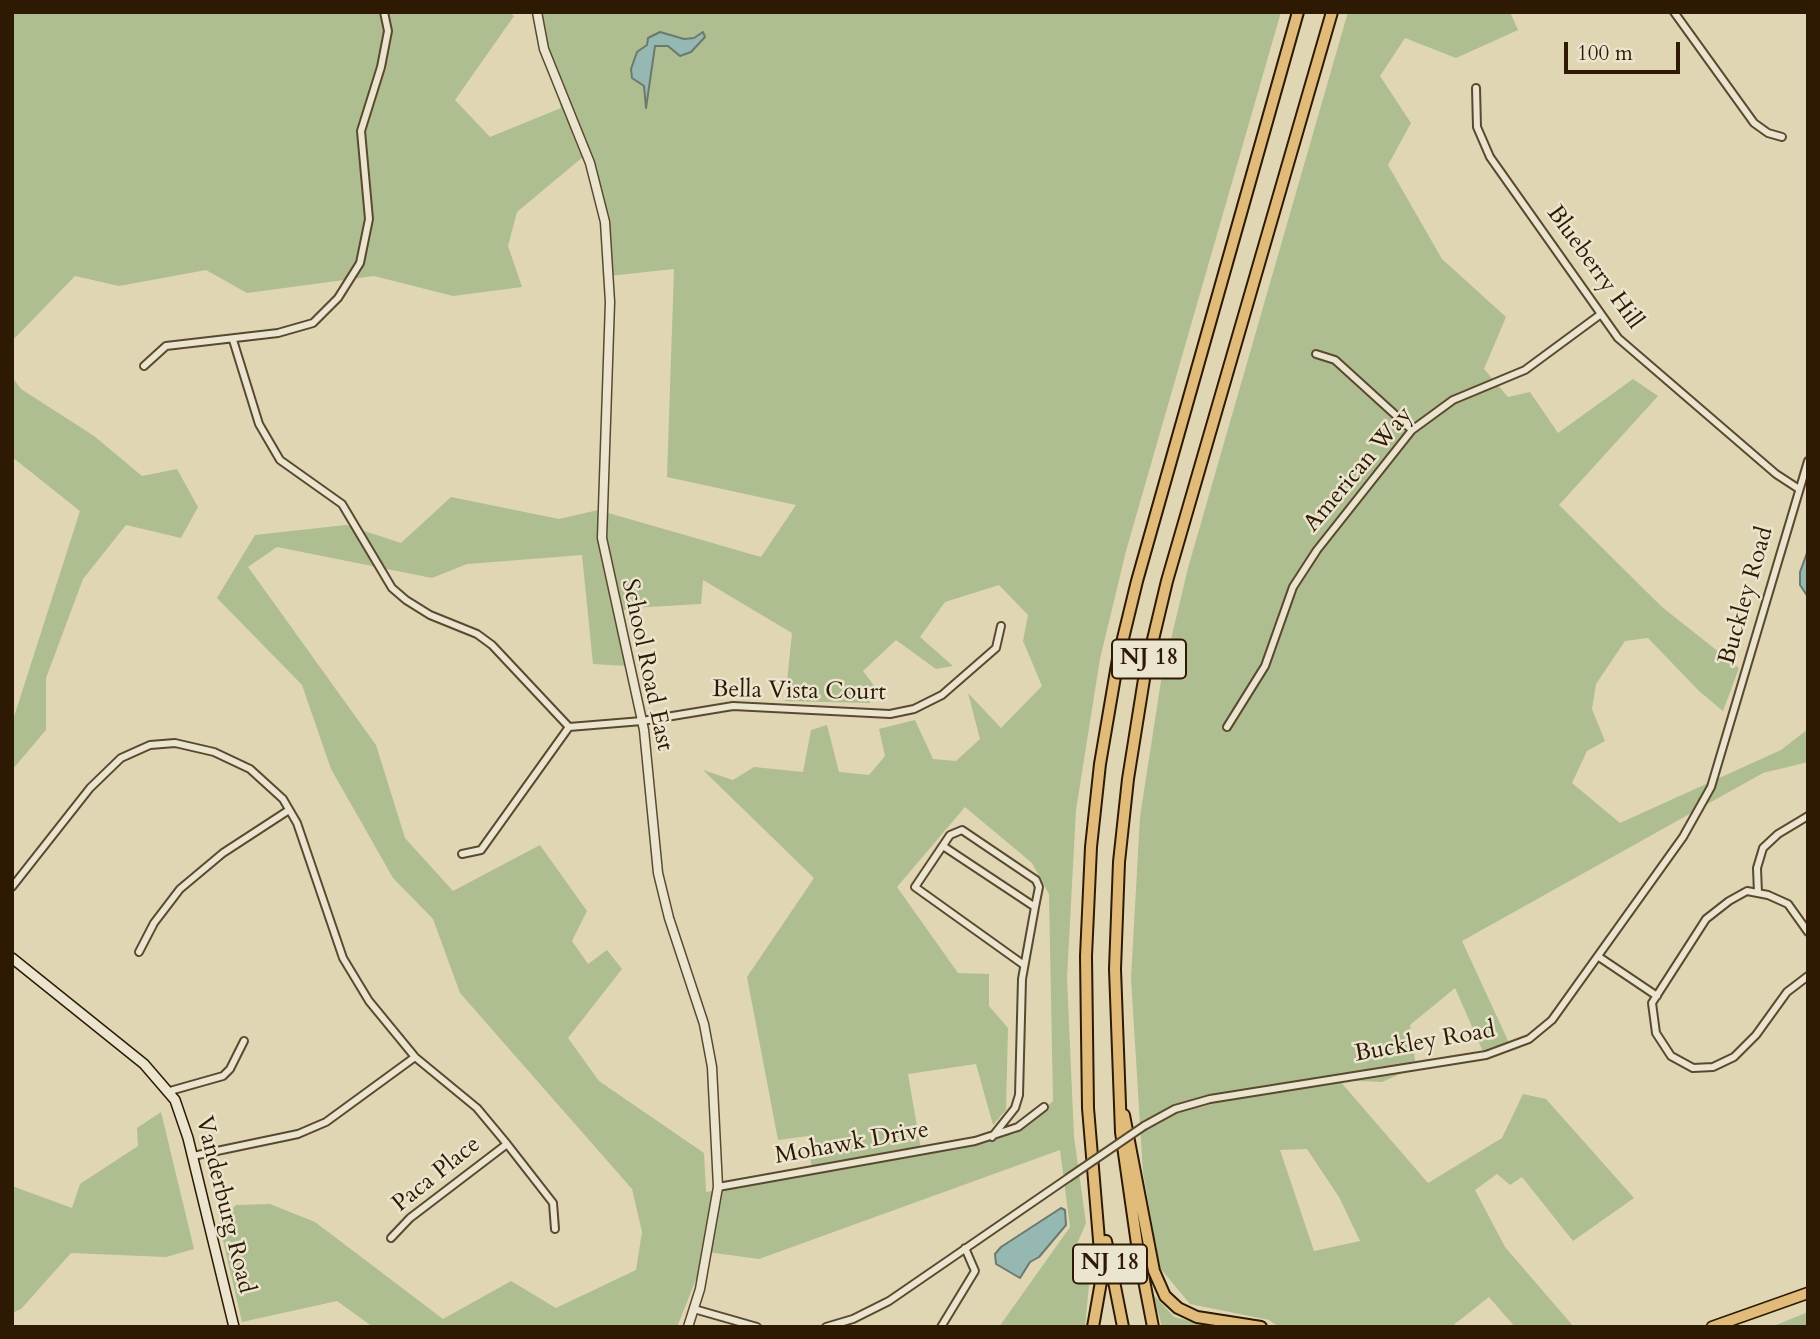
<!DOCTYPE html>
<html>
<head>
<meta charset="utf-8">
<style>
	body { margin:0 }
	#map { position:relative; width:1820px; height:1339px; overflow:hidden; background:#e0d6b4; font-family:Cardo,serif }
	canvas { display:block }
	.frame { position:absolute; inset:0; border:14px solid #2e1a03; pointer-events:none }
	.scale { position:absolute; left:1564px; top:42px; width:116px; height:32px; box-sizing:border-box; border:4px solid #2e1a03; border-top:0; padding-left:9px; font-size:21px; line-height:24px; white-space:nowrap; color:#2e1a03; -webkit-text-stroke:5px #ebe4ce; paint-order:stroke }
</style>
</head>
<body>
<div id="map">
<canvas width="1820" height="1339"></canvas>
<div class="frame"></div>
<div class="scale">100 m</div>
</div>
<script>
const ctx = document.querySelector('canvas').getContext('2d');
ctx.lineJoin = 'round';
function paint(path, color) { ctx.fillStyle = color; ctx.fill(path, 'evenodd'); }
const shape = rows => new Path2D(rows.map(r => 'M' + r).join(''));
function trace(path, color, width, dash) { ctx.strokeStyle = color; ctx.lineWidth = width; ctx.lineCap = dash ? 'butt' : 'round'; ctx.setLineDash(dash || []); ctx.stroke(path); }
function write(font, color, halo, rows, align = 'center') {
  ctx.font = font + ' Cardo,serif'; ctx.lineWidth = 5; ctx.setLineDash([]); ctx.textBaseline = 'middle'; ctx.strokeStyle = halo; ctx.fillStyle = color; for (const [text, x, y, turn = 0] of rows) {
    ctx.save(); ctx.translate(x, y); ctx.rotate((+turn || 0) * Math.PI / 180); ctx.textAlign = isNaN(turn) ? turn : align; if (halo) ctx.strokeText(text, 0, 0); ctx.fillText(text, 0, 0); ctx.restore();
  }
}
const green = shape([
	[12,12,509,12,514,16,455,100,490,137,561,108,534,12,1281,12,1126,551,1100,659,1076,810,1067,978,1074,1137,1086,1223,1074,1251,1089,1285,1085,1327,999,1327,1070,1227,1060,1150,759,1259,707,1252,677,1327,373,1327,337,1301,242,1322,219,1223,236,1205,270,1204,315,1222,443,1319,511,1281,556,1308,636,1270,642,1232,632,1189,460,993,433,919,393,878,331,769,302,685,217,598,255,535,346,525,401,543,451,497,559,519,598,510,761,557,796,505,667,477,674,269,609,276,609,254,584,156,517,212,508,246,522,287,453,296,374,276,247,293,206,270,119,286,75,276,12,341],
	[277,547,432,578,467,564,582,555,593,664,628,666,616,613,631,608,701,604,703,580,792,633,785,701,869,703,879,692,863,671,896,640,936,669,953,666,920,637,945,602,999,585,1028,615,1023,641,1042,686,1001,728,968,693,980,739,956,761,933,759,915,720,879,729,885,756,869,775,839,772,827,725,811,730,803,772,754,767,733,780,703,770,814,878,747,977,778,1140,808,1136,812,1173,706,1192,704,1153,599,1081,568,1038,622,969,607,950,588,964,572,941,587,911,540,845,453,891,405,838,376,745,248,567],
	[965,807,1032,863,1049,894,1053,1101,1015,1134,921,1150,908,1074,976,1064,993,1125,1006,1110,1008,1028,989,1006,989,974,958,973,897,887],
	[1348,12,1510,12,1518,30,1456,58,1405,38,1380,76,1411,123,1388,165,1442,259,1506,317,1484,369,1508,397,1530,392,1558,433,1633,379,1658,396,1559,505,1662,607,1739,668,1723,711,1699,691,1648,638,1625,641,1596,684,1592,709,1605,741,1587,751,1572,783,1620,823,1781,750,1808,729,1808,762,1763,773,1462,941,1510,1045,1485,1056,1455,988,1410,1025,1416,1067,1382,1082,1339,1080,1428,1183,1502,1138,1523,1094,1546,1099,1634,1198,1573,1241,1522,1177,1510,1185,1497,1174,1475,1190,1505,1247,1574,1327,1515,1327,1489,1297,1451,1327,1279,1327,1269,1320,1190,1304,1160,1268,1143,1173,1131,978,1140,817,1161,681,1188,568],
	[1307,1149,1339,1197,1360,1241,1314,1251,1280,1150],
	[12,377,21,389,94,436,142,476,177,469,198,507,181,538,126,525,83,579,46,678,46,730,12,770,12,723,80,511,12,457],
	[161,1112,194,1249,166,1257,71,1253,21,1309,12,1313,12,1186,72,1208,80,1184,138,1146,137,1128],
	[1153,1294,1174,1317,1213,1327,1162,1327],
	[1808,1312,1808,1327,1771,1327]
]);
const water = shape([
	[660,32,684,39,694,38,703,32,705,37,691,52,680,56,668,46,655,46,646,108,644,86,632,78,631,69,637,52,647,45,648,38,660,32],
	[1808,550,1808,597,1800,585,1800,572,1808,550],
	[1061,1208,1065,1210,1066,1225,1039,1257,1030,1262,1020,1278,996,1264,995,1254,1001,1247,1061,1208]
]);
const minor = shape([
	[1674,12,1754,123,1768,133,1782,137],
	[1476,88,1477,127,1490,157,1618,338,1776,474,1799,489],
	[233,340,259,424,280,460,342,504,392,588,406,600,430,615,477,634,492,645,569,727],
	[1316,354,1335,360,1412,430],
	[144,366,166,346,278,333,313,323,338,298,360,263,369,219,361,131,381,67,388,31,384,12],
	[569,727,642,721,733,706,890,714,914,709,942,695,996,648,1001,626],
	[1227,727,1265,666,1293,587,1317,550,1412,430,1453,400,1525,370,1601,314],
	[943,846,1035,907,1022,979,1019,1095,1015,1108,992,1137],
	[462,854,481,850,569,727],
	[12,887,90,788,121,758,150,745,175,743,214,752,250,769,283,799,297,823,343,958,369,1001,415,1057,477,1108,507,1144,553,1203,555,1229],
	[1758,893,1757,868,1763,848,1778,834,1808,816],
	[1808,932,1788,904,1768,895,1747,891,1729,901,1706,919,1652,1003,1656,1033,1671,1056,1693,1068,1713,1067,1734,1057,1756,1035,1787,992,1808,976],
	[139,952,154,923,180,889,223,853,289,810],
	[1599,957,1657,996],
	[1024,965,915,887,950,835,962,830,1036,880,1039,887,1035,907],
	[170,1091,223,1076,230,1069,244,1041],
	[1144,1126,1175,1109,1210,1099,1486,1055,1529,1039,1552,1020,1683,837,1711,787,1808,461],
	[193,1156,298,1134,326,1122,415,1057],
	[718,1187,975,1141,1018,1127,1044,1107],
	[391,1238,410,1218,507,1144],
	[694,1309,757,1327],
	[826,1327,853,1319,889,1301,1068,1178],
	[941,1327,975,1271,965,1248]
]);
const tertiary = shape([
	[537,12,544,49,590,163,605,222,610,302,602,538,644,730,658,873,669,918,704,1024,712,1067,718,1187,700,1289,688,1327]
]);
const secondary = shape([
	[12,958,144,1064,175,1100,188,1138,234,1327]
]);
const primary = shape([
	[1712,1327,1808,1293]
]);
const motorway = shape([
	[1124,1115,1154,1271,1165,1296,1178,1308,1197,1317,1261,1327],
	[1106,1241,1123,1327],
	[1093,1327,1102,1276,1088,1108,1086,956,1091,847,1100,764,1118,659,1137,581,1298,12],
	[1153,1327,1137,1244,1121,1132,1115,969,1119,862,1128,779,1145,673,1167,581,1332,12]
]);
const minorBridge = shape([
	[1068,1178,1144,1126]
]);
const shields = [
	[1149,659,74],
	[1110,1264,74]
];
const shieldNames = [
	["NJ 18",1149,659],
	["NJ 18",1110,1264]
];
const streetNames = [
	["Blueberry Hill",1594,268,54],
	["American Way",1359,470,-50],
	["Buckley Road",1747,596,-74],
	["School Road East",646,665,78],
	["Bella Vista Court",799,692,1],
	["Buckley Road",1425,1043,-10],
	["Mohawk Drive",852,1144,-10],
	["Paca Place",437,1175,-39],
	["Vanderburg Road",224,1205,76]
];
paint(green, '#aebe90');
paint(water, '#95b8b3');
trace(water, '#6c796d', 2);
trace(minor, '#5a492f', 10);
trace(tertiary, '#5a492f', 11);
trace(secondary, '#2e1a03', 12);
trace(primary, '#2e1a03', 13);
trace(motorway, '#2e1a03', 14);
trace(minor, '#ebe4ce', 6);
trace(tertiary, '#ebe4ce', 8);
trace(secondary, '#ebe4ce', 9);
trace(primary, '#e0bb7a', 10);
trace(motorway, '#e0bb7a', 10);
trace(minorBridge, '#5a492f', 10, []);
trace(minorBridge, '#ebe4ce', 6);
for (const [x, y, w] of shields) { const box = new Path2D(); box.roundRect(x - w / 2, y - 19.5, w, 39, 5); ctx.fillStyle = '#ebe4ce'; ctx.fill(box); trace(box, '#2e1a03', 2); }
write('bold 23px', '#2e1a03', null, shieldNames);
write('24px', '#2e1a03', '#ebe4ce', streetNames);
</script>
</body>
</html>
